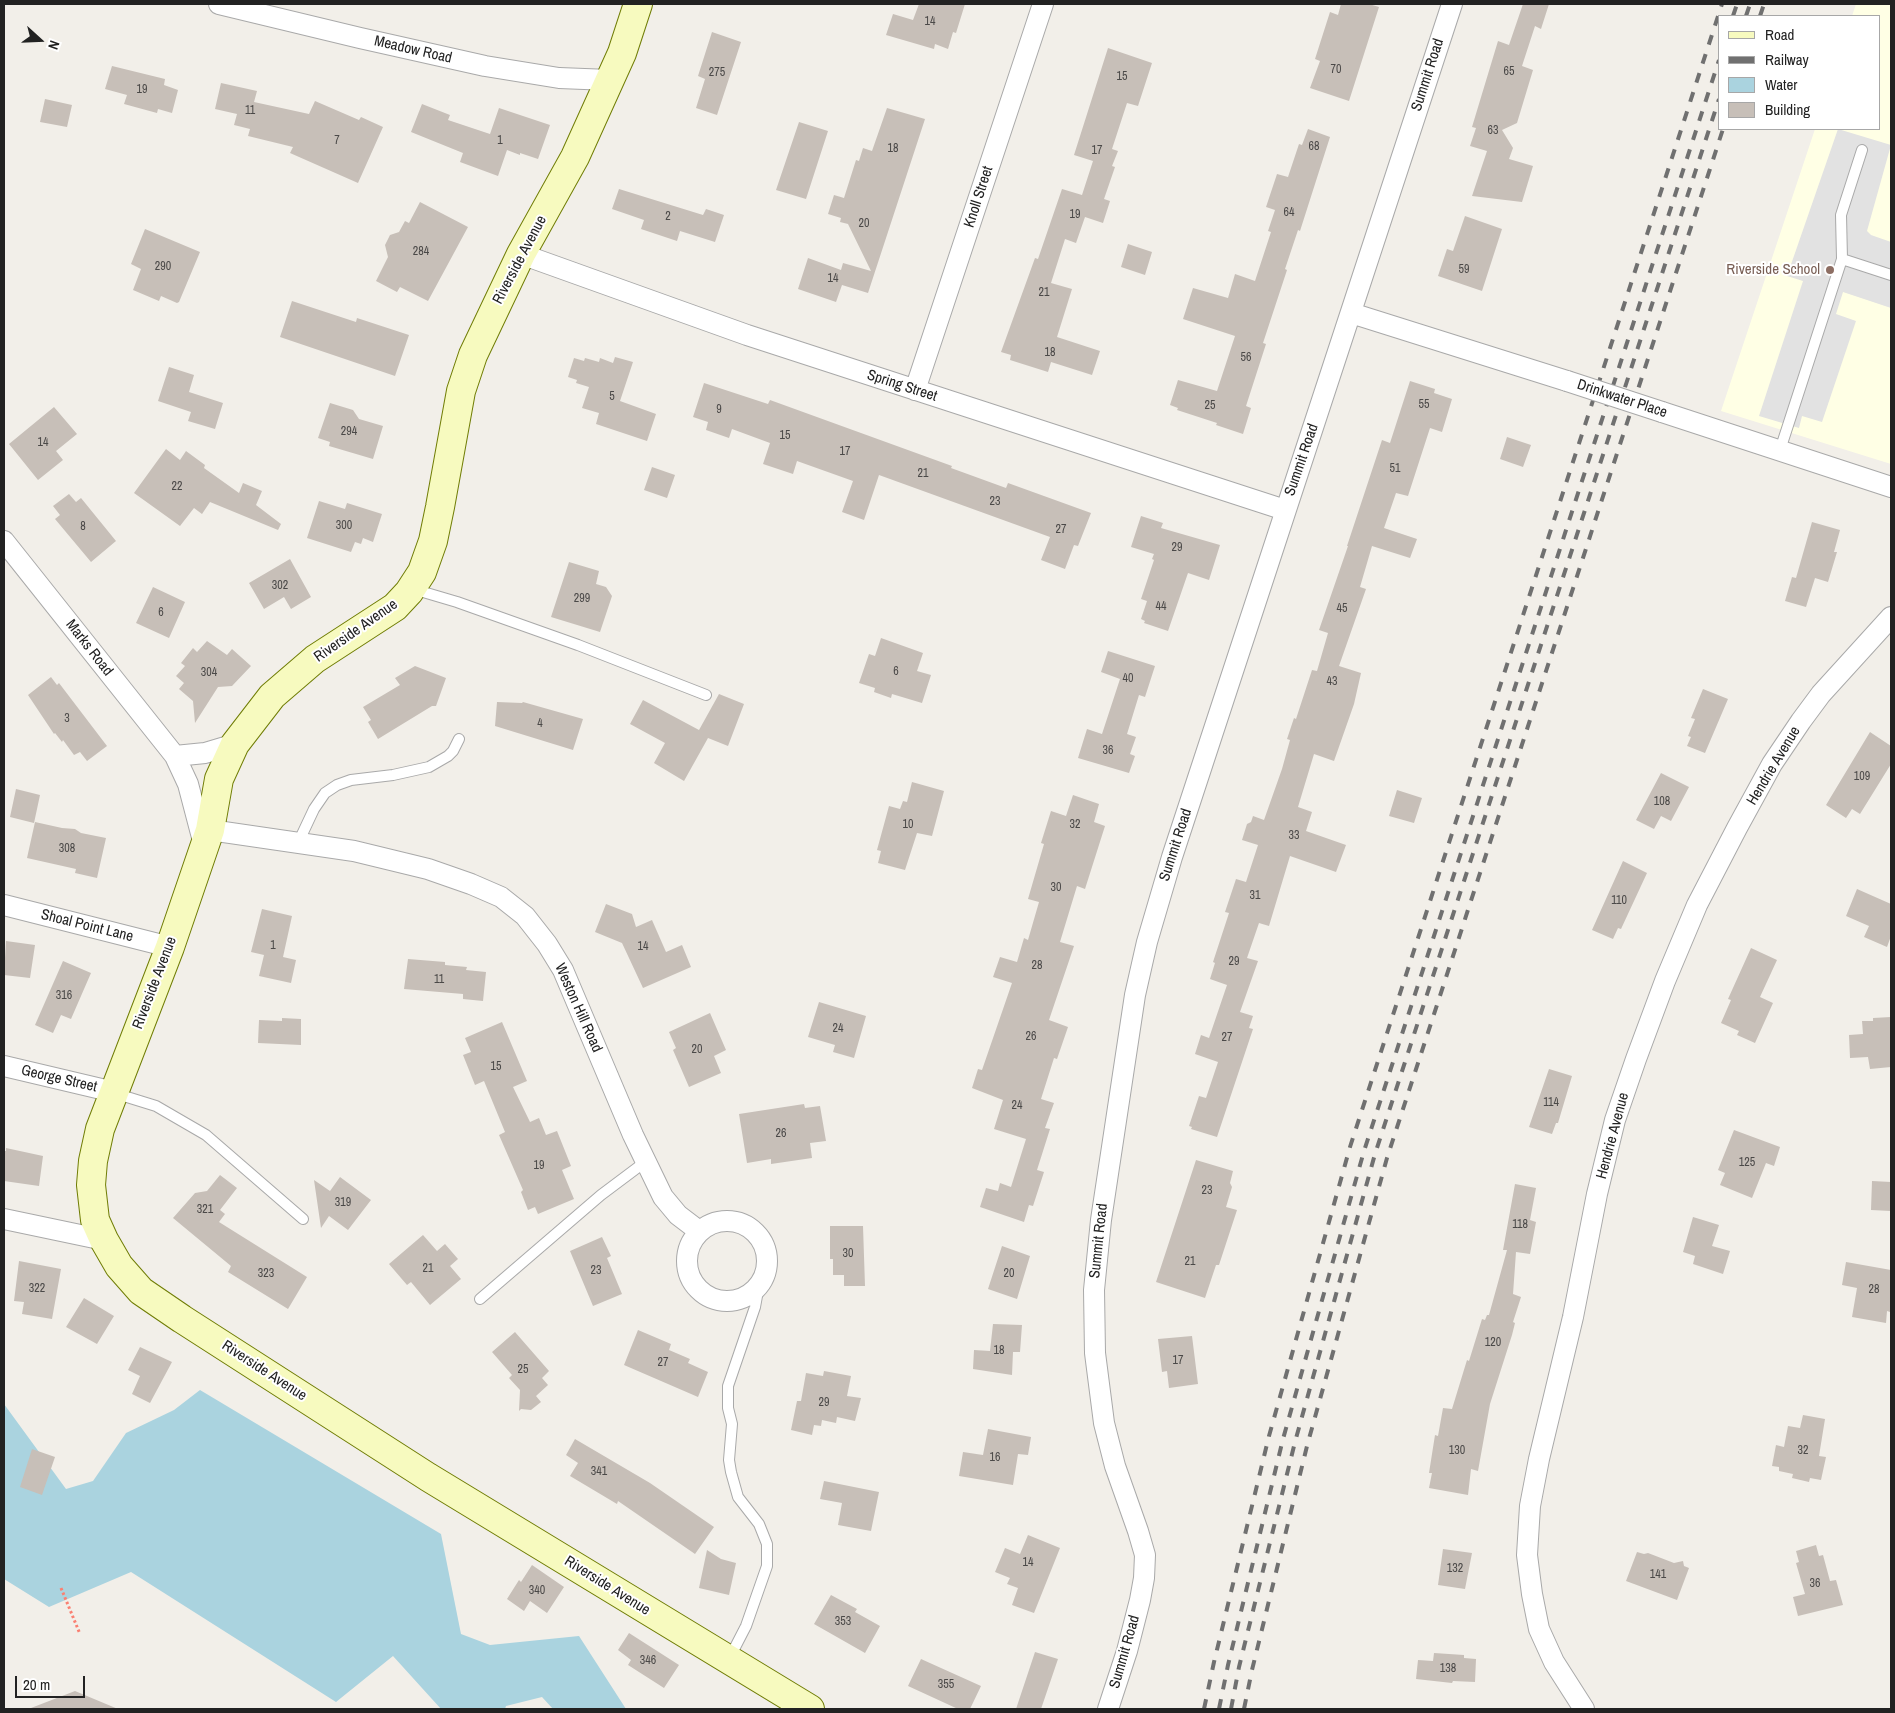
<!DOCTYPE html>
<html>
<head>
<meta charset="utf-8">
<style>
	body { margin:0 }
	#map { position:relative; width:1895px; height:1713px; overflow:hidden; background:#f2efe9; font-family:"Archivo Narrow",sans-serif }
	canvas { display:block }
	.frame { position:absolute; inset:0; border:5px solid #222; pointer-events:none }
	.legend { position:absolute; left:1718px; top:15px; width:162px; height:115px; box-sizing:border-box; background:#fff; border:1px solid #a7a7a7; margin:0; padding:6px 9px; list-style:none; font-size:15px; color:#222 }
	.legend li { display:flex; align-items:center; gap:10px; height:25px }
	.legend b { width:25px; border:1px solid #a7a7a7 }
	.north { position:absolute; left:15px; top:15px; width:50px; height:50px; -webkit-text-stroke:4px #fff; paint-order:stroke; rotate:110deg; font-size:14px; font-weight:700; line-height:20px; text-align:center; color:#222 }
	.north::after { content:''; display:block; margin:auto; width:18px; height:22px; background:#222; clip-path:polygon(50% 0,100% 100%,50% 72%,0 100%) }
	.scale { position:absolute; left:15px; top:1676px; width:70px; height:22px; box-sizing:border-box; border:2px solid #222; border-top:0; padding-left:6px; font-size:15px; line-height:18px; white-space:nowrap; color:#222; -webkit-text-stroke:4px #fff; paint-order:stroke }
</style>
</head>
<body>
<div id="map">
<canvas width="1895" height="1713"></canvas>
<div class="frame"></div>
<ul class="legend">
<li><b style="height:6px;background:#f7fabf"></b>Road</li>
<li><b style="height:6px;background:#707070"></b>Railway</li>
<li><b style="height:14px;background:#aad3df"></b>Water</li>
<li><b style="height:14px;background:#c7bfb8"></b>Building</li>
</ul>
<div class="north">N</div>
<div class="scale">20 m</div>
</div>
<script>
const ctx = document.querySelector('canvas').getContext('2d');
ctx.lineJoin = 'round';
function paint(path, color) { ctx.fillStyle = color; ctx.fill(path, 'evenodd'); }
const shape = rows => new Path2D(rows.map(r => 'M' + r).join(''));
function trace(path, color, width, dash) { ctx.strokeStyle = color; ctx.lineWidth = width; ctx.lineCap = dash ? 'butt' : 'round'; ctx.setLineDash(dash || []); ctx.stroke(path); }
function write(font, color, halo, rows, align = 'center') {
  ctx.font = font + ' "Archivo Narrow",sans-serif'; ctx.lineWidth = 4; ctx.setLineDash([]); ctx.textBaseline = 'middle'; ctx.strokeStyle = halo; ctx.fillStyle = color; for (const [text, x, y, turn = 0] of rows) {
    ctx.save(); ctx.translate(x, y); ctx.rotate((+turn || 0) * Math.PI / 180); ctx.textAlign = isNaN(turn) ? turn : align; if (halo) ctx.strokeText(text, 0, 0); ctx.fillText(text, 0, 0); ctx.restore();
  }
}
const education = shape([
	[1856,4,1891,4,1891,464,1721,411,1815,129,1879,129,1879,16,1852,16]
]);
const parking = shape([
	[1838,129,1891,145,1867,231,1871,235,1891,242,1891,308,1843,292,1836,314,1856,321,1822,422,1802,416,1799,428,1759,416,1803,281,1787,276]
]);
const water = shape([
	[200,1390,441,1534,461,1634,490,1645,579,1636,626,1709,553,1709,542,1697,506,1706,505,1709,441,1709,393,1656,336,1702,131,1572,49,1607,4,1579,4,1404,66,1489,93,1481,126,1433,174,1410]
]);
const building = shape([
	[919,4,965,4,956,33,953,32,948,49,935,44,934,49,886,35,893,14,913,20],
	[1341,4,1369,4,1379,7,1349,101,1310,88,1320,61,1315,59,1330,12,1338,15],
	[1523,4,1549,4,1541,29,1535,26,1522,66,1533,70,1517,123,1502,130,1513,148,1509,159,1533,166,1522,202,1472,196,1487,151,1470,146,1476,128,1472,127,1498,41,1509,45],
	[712,32,741,42,717,115,696,108,705,79,698,76],
	[1108,48,1152,63,1138,106,1127,103,1112,149,1118,151,1112,166,1115,167,1104,199,1110,201,1103,223,1085,217,1076,243,1065,239,1051,283,1072,289,1057,337,1100,351,1092,375,1051,362,1048,372,1010,360,1011,355,1001,352,1035,258,1038,259,1062,189,1082,195,1093,161,1074,155],
	[112,66,165,79,164,85,178,90,172,113,158,109,157,113,124,104,127,95,105,89],
	[221,83,257,91,254,102,309,114,315,101,359,120,361,117,383,127,358,183,290,153,293,147,248,136,250,129,234,125,237,114,215,109],
	[45,99,72,105,67,127,40,122],
	[422,104,450,115,448,120,490,134,499,108,550,125,538,159,520,153,520,155,507,150,498,176,460,162,463,153,411,132],
	[887,108,925,119,868,293,842,285,836,302,798,289,808,258,841,270,843,263,871,271,848,224,840,222,841,218,828,214,834,195,844,198,856,160,859,161,863,148,872,151],
	[799,122,828,131,806,199,776,190],
	[1308,129,1330,137,1300,231,1298,230,1285,269,1287,270,1263,343,1266,344,1246,406,1251,408,1243,434,1216,425,1217,423,1177,410,1178,408,1170,405,1178,380,1217,391,1235,336,1183,319,1193,288,1228,298,1235,274,1255,281,1271,232,1268,231,1275,210,1266,207,1277,174,1288,177,1299,144,1302,145],
	[619,189,703,215,706,209,724,215,715,242,680,231,677,241,641,229,644,220,612,209],
	[420,202,468,227,428,301,400,287,397,292,376,281,388,257,385,245,390,235,399,232,405,221,409,223],
	[1465,216,1502,229,1482,291,1438,276,1447,249,1453,251],
	[145,229,200,252,179,302,177,303,161,296,159,301,133,290,141,269,131,264],
	[1128,244,1152,252,1145,275,1121,267],
	[292,301,356,322,357,318,409,335,395,376,280,337],
	[615,357,633,362,620,401,656,414,647,441,596,424,599,413,582,408,589,387,576,383,577,380,568,377,574,358,584,361,585,358,599,362,600,358,613,363],
	[169,367,194,375,189,392,223,403,215,429,188,421,191,412,158,401],
	[1410,381,1435,389,1434,393,1452,399,1442,432,1430,428,1408,496,1396,493,1384,528,1417,539,1410,558,1372,546,1360,587,1366,589,1339,666,1361,673,1354,704,1334,761,1314,754,1298,807,1312,812,1306,831,1346,845,1336,872,1290,856,1269,926,1259,923,1247,958,1258,961,1240,1012,1253,1016,1249,1028,1253,1029,1217,1137,1191,1129,1192,1127,1189,1126,1199,1096,1206,1098,1218,1062,1195,1054,1201,1035,1209,1038,1227,985,1210,979,1215,963,1213,962,1229,913,1225,912,1236,879,1246,882,1258,845,1242,840,1247,824,1251,822,1253,816,1264,820,1282,769,1290,740,1287,739,1294,718,1296,719,1312,670,1317,671,1328,633,1319,630,1348,546,1347,546,1382,440,1390,443],
	[704,383,768,404,770,400,952,466,951,468,1006,488,1008,483,1091,513,1078,546,1074,545,1065,569,1041,560,1050,537,879,475,864,520,842,512,853,481,797,461,793,474,763,464,770,443,732,429,729,438,706,430,708,422,693,417],
	[330,403,353,410,359,419,383,426,373,459,329,446,330,442,318,438],
	[54,407,77,434,56,451,63,460,38,480,9,444],
	[1507,437,1531,445,1523,467,1500,459],
	[166,449,180,460,186,451,205,465,204,468,239,493,243,483,262,491,256,505,281,524,278,530,210,502,202,514,194,508,180,526,134,493],
	[652,467,675,475,667,498,644,490],
	[69,494,76,502,81,498,116,541,91,562,55,519,60,515,53,506],
	[319,501,345,509,347,503,382,514,373,542,363,538,361,544,355,542,351,552,307,538],
	[1141,516,1163,523,1161,528,1220,545,1209,580,1188,573,1168,631,1144,623,1145,621,1141,619,1147,601,1141,599,1154,560,1152,559,1154,554,1131,547],
	[1812,522,1840,530,1834,552,1837,552,1828,582,1815,578,1806,607,1785,601,1792,577,1796,578],
	[290,559,311,597,291,609,284,597,264,609,249,583],
	[569,562,599,571,596,584,606,587,612,596,600,632,551,617],
	[153,587,185,602,169,638,136,623],
	[881,638,923,653,917,671,931,675,922,703,892,694,891,698,874,692,875,688,859,683,869,654,875,656],
	[207,641,227,655,232,649,251,666,232,686,218,687,195,723,193,701,179,689,184,683,176,676,185,666,181,663,193,648,197,652],
	[1108,651,1155,666,1145,697,1139,695,1127,734,1136,737,1130,754,1135,756,1129,773,1078,758,1087,729,1102,734,1120,679,1101,672],
	[415,666,446,678,436,706,432,706,378,739,368,722,371,720,363,707,400,685,395,678],
	[51,677,57,685,59,683,107,746,87,761,80,752,74,755,63,740,62,742,55,733,54,734,28,695],
	[1703,689,1728,699,1705,753,1687,746,1691,737,1688,736,1695,719,1691,718],
	[719,694,744,704,728,746,708,738,684,781,654,763,665,743,630,724,643,700,699,730],
	[497,702,522,703,523,702,583,719,573,750,495,726],
	[1870,732,1891,746,1891,764,1860,814,1852,809,1846,818,1826,805],
	[1661,773,1689,787,1671,821,1661,816,1654,829,1636,820],
	[912,782,944,791,932,836,917,833,905,870,878,863,881,851,877,850,889,806,900,809,903,801,907,802],
	[16,789,40,795,34,823,10,817],
	[1397,790,1422,798,1414,823,1389,816],
	[1073,795,1099,804,1094,822,1105,826,1085,889,1077,886,1060,942,1074,946,1049,1020,1068,1027,1057,1059,1054,1058,1041,1099,1054,1103,1045,1128,1050,1129,1037,1170,1044,1172,1033,1206,1029,1205,1024,1222,980,1207,986,1188,998,1191,1000,1183,1011,1187,1026,1139,994,1129,1003,1100,972,1088,978,1069,982,1070,1012,983,993,977,1000,957,1017,962,1024,938,1028,940,1039,902,1028,899,1044,844,1041,843,1051,811,1066,816],
	[35,822,62,828,75,829,81,833,106,838,97,878,75,873,76,869,27,858],
	[1623,861,1647,873,1621,929,1618,928,1613,939,1592,930],
	[1857,889,1891,904,1891,936,1887,947,1864,937,1869,926,1846,916],
	[606,904,632,914,636,927,652,920,666,952,682,945,691,967,643,988,622,943,595,932],
	[262,909,292,916,283,957,296,960,291,983,259,976,264,955,251,952],
	[6,941,35,945,30,978,4,975],
	[1751,948,1777,960,1760,997,1773,1003,1755,1043,1737,1035,1739,1031,1721,1023,1731,1000,1728,999],
	[408,959,445,962,445,965,467,967,466,970,486,972,483,1001,463,999,463,994,404,989],
	[63,961,91,973,71,1019,61,1015,53,1033,35,1025],
	[819,1002,866,1016,854,1058,833,1052,835,1045,808,1037],
	[710,1013,726,1050,714,1056,721,1073,689,1087,673,1050,676,1048,669,1032],
	[1891,1017,1891,1067,1870,1069,1868,1057,1850,1058,1849,1035,1863,1034,1862,1021,1873,1021,1873,1018],
	[282,1018,301,1019,301,1045,258,1043,259,1020,282,1021],
	[502,1022,527,1081,513,1087,530,1122,539,1118,546,1135,557,1131,571,1166,562,1170,574,1199,538,1214,535,1207,528,1210,521,1192,523,1190,499,1135,505,1132,484,1081,475,1085,463,1055,471,1052,465,1038],
	[1549,1069,1572,1076,1558,1123,1556,1123,1552,1134,1529,1127],
	[804,1104,805,1108,820,1106,826,1141,810,1143,812,1158,771,1164,771,1159,747,1163,739,1114],
	[1734,1130,1780,1147,1774,1166,1766,1163,1752,1198,1720,1185,1725,1173,1718,1170],
	[6,1148,43,1156,39,1186,4,1181,4,1151,6,1151],
	[1196,1160,1233,1171,1230,1183,1232,1187,1226,1207,1237,1210,1219,1265,1216,1265,1205,1298,1156,1282],
	[220,1175,237,1188,220,1210,225,1214,219,1222,307,1277,288,1309,228,1272,231,1266,173,1218,195,1193,207,1191],
	[340,1177,371,1200,348,1230,329,1216,321,1228,314,1180,330,1191],
	[1872,1181,1891,1182,1891,1211,1871,1210],
	[1515,1184,1536,1188,1530,1220,1536,1222,1530,1254,1516,1252,1513,1294,1521,1297,1513,1322,1515,1323,1512,1335,1490,1404,1478,1471,1471,1469,1468,1495,1429,1488,1432,1473,1429,1473,1435,1435,1438,1436,1443,1408,1452,1409,1467,1360,1469,1361,1482,1319,1485,1320,1487,1315,1489,1315,1507,1250,1503,1250],
	[1693,1217,1719,1225,1712,1246,1730,1251,1723,1274,1693,1264,1695,1256,1683,1252],
	[830,1226,863,1226,865,1286,844,1286,844,1275,833,1275,833,1259,830,1259],
	[423,1235,437,1251,445,1244,458,1259,450,1266,461,1279,430,1305,411,1282,407,1285,389,1264],
	[602,1237,611,1256,607,1258,622,1294,593,1306,570,1251],
	[1002,1246,1030,1256,1017,1299,988,1289],
	[19,1261,61,1269,52,1319,22,1314,24,1302,14,1301],
	[1846,1262,1891,1270,1891,1302,1890,1312,1887,1311,1886,1323,1852,1317,1857,1288,1842,1285],
	[84,1298,114,1316,97,1344,66,1327],
	[993,1324,1022,1325,1020,1352,1013,1352,1012,1375,973,1369,974,1350,990,1351],
	[638,1330,671,1344,669,1350,690,1359,688,1363,708,1372,698,1397,624,1365],
	[515,1332,549,1371,542,1378,548,1385,536,1396,541,1402,531,1410,521,1409,519,1411,520,1390,509,1378,512,1375,492,1352],
	[1192,1336,1198,1384,1169,1388,1167,1371,1162,1372,1158,1339],
	[140,1347,172,1362,150,1403,132,1394,140,1376,128,1370],
	[824,1371,851,1376,847,1396,861,1398,855,1421,837,1417,836,1423,822,1420,821,1426,814,1425,812,1435,791,1430,797,1401,801,1401,806,1373,823,1376],
	[1803,1415,1825,1419,1819,1456,1826,1457,1821,1480,1810,1478,1809,1482,1792,1478,1793,1474,1779,1471,1779,1467,1772,1466,1776,1445,1784,1447,1788,1426,1800,1428],
	[988,1429,1031,1437,1028,1455,1018,1454,1013,1485,959,1476,963,1452,983,1455],
	[575,1439,650,1483,714,1527,695,1554,618,1501,617,1504,570,1476,578,1463,566,1455],
	[32,1449,55,1457,42,1495,20,1487],
	[824,1481,879,1492,871,1531,838,1525,842,1503,820,1499],
	[1028,1535,1060,1548,1034,1613,1012,1605,1018,1588,1007,1584,1010,1578,995,1572,1005,1548,1020,1554],
	[1816,1545,1819,1556,1823,1555,1830,1581,1836,1580,1843,1605,1798,1616,1793,1597,1805,1594,1796,1563,1799,1562,1796,1551],
	[1443,1549,1472,1553,1465,1589,1438,1585],
	[707,1550,721,1559,736,1563,729,1595,699,1588],
	[1637,1552,1644,1554,1648,1553,1674,1563,1683,1561,1684,1566,1689,1568,1677,1600,1626,1581],
	[532,1565,564,1587,547,1613,530,1601,524,1611,507,1599,519,1580,521,1582],
	[831,1595,857,1609,855,1612,880,1626,865,1653,814,1624],
	[629,1633,679,1665,664,1688,628,1665,631,1660,618,1650],
	[1035,1652,1058,1659,1041,1709,1016,1709],
	[1434,1653,1464,1655,1464,1658,1476,1659,1475,1682,1453,1681,1452,1683,1416,1679,1418,1660,1433,1661],
	[921,1659,981,1686,970,1709,958,1709,908,1686],
	[75,1691,118,1709,31,1709,31,1708]
]);
const path = shape([
	[61,1588,80,1634]
]);
const lane = shape([
	[1842,259,1841,215,1862,150],
	[1780,450,1842,259,1891,275],
	[413,589,457,602,578,645,706,695],
	[298,843,314,809,325,793,337,785,351,780,393,775,429,767,448,756,453,751,459,739],
	[114,1093,156,1106,206,1135,303,1219],
	[480,1299,601,1195,645,1162],
	[729,1659,746,1626,767,1566,767,1544,759,1524,738,1497,731,1472,729,1460,732,1424,728,1408,728,1386,755,1307,759,1285]
]);
const street = shape([
	[219,4,360,38,485,66,559,78,610,80],
	[521,254,747,335,1285,510],
	[1351,313,1567,381],
	[915,390,1043,4],
	[1662,412,1891,487],
	[4,541,175,756,188,784,204,845],
	[175,756,205,753,235,744],
	[210,830,354,851,428,869,471,884,501,897,525,916,547,944,563,970,633,1135,663,1197,678,1215,699,1231],
	[4,905,170,947],
	[4,1066,114,1092],
	[4,1219,104,1240],
	'687 1261a40 40 0 1 1 80 0a40 40 0 1 1-80 0Z',
	[1108,1709,1127,1651,1140,1600,1144,1578,1145,1555,1138,1531,1115,1466,1104,1423,1095,1353,1094,1290,1101,1220,1135,995,1147,942,1172,857,1452,4],
	[1584,1709,1554,1662,1539,1629,1532,1594,1527,1555,1530,1506,1539,1459,1573,1317,1597,1194,1615,1120,1636,1059,1665,981,1697,905,1737,828,1772,764,1801,721,1821,694,1891,617]
]);
const secondary = shape([
	[638,4,622,53,575,157,521,254,473,355,461,391,440,507,433,541,422,572,409,592,395,607,315,659,272,696,235,744,219,779,210,830,170,947,100,1129,93,1161,91,1185,95,1220,104,1240,119,1266,141,1291,182,1319,428,1477,810,1709]
]);
const rail = shape([
	[1733,16,1737,4],
	[1746,16,1750,4],
	[1760,16,1764,4],
	[1204,1709,1214,1662,1269,1436,1350,1147,1722,4],
	[1219,1709,1228,1665,1283,1439,1364,1151,1719,60],
	[1231,1709,1239,1667,1295,1442,1375,1154,1719,99],
	[1244,1709,1252,1670,1307,1446,1387,1158,1723,129]
]);
const streetBridge = shape([
	[1567,381,1662,412]
]);
const markers = [
	[1830,270,5,"#8d6e63"]
];
const numberNames = [
	["14",930,22],
	["70",1336,70],
	["65",1509,72],
	["275",717,73],
	["15",1122,77],
	["19",142,90],
	["11",250,111],
	["63",1493,131],
	["7",337,141],
	["1",500,141],
	["68",1314,147],
	["18",893,149],
	["17",1097,151],
	["64",1289,213],
	["19",1075,215],
	["2",668,217],
	["20",864,224],
	["284",421,252],
	["290",163,267],
	["59",1464,270],
	["14",833,279],
	["21",1044,293],
	["18",1050,353],
	["56",1246,358],
	["5",612,397],
	["55",1424,405],
	["25",1210,406],
	["9",719,410],
	["294",349,432],
	["15",785,436],
	["14",43,443],
	["17",845,452],
	["51",1395,469],
	["21",923,474],
	["22",177,487],
	["23",995,502],
	["300",344,526],
	["8",83,527],
	["27",1061,530],
	["29",1177,548],
	["302",280,586],
	["299",582,599],
	["44",1161,607],
	["45",1342,609],
	["6",161,613],
	["6",896,672],
	["304",209,673],
	["40",1128,679],
	["43",1332,682],
	["3",67,719],
	["4",540,724],
	["36",1108,751],
	["109",1862,777],
	["108",1662,802],
	["10",908,825],
	["32",1075,825],
	["33",1294,836],
	["308",67,849],
	["30",1056,888],
	["31",1255,896],
	["110",1619,901],
	["1",273,946],
	["14",643,947],
	["29",1234,962],
	["28",1037,966],
	["11",439,980],
	["316",64,996],
	["24",838,1029],
	["26",1031,1037],
	["27",1227,1038],
	["20",697,1050],
	["15",496,1067],
	["114",1551,1103],
	["24",1017,1106],
	["26",781,1134],
	["125",1747,1163],
	["19",539,1166],
	["23",1207,1191],
	["319",343,1203],
	["321",205,1210],
	["118",1520,1225],
	["30",848,1254],
	["21",1190,1262],
	["21",428,1269],
	["23",596,1271],
	["323",266,1274],
	["20",1009,1274],
	["322",37,1289],
	["28",1874,1290],
	["120",1493,1343],
	["18",999,1351],
	["17",1178,1361],
	["27",663,1363],
	["25",523,1370],
	["29",824,1403],
	["130",1457,1451],
	["32",1803,1451],
	["16",995,1458],
	["341",599,1472],
	["14",1028,1563],
	["132",1455,1569],
	["141",1658,1575],
	["36",1815,1584],
	["340",537,1591],
	["353",843,1622],
	["346",648,1661],
	["138",1448,1669],
	["355",946,1685]
];
const streetNames = [
	["Meadow Road",413,50,13],
	["Summit Road",1428,75,-72],
	["Knoll Street",979,197,-72],
	["Riverside Avenue",520,260,-62],
	["Spring Street",902,386,18],
	["Drinkwater Place",1622,399,18],
	["Summit Road",1302,460,-71],
	["Riverside Avenue",356,631,-35],
	["Marks Road",89,648,52],
	["Hendrie Avenue",1774,766,-59],
	["Summit Road",1176,845,-72],
	["Shoal Point Lane",87,926,14],
	["Riverside Avenue",155,983,-69],
	["Weston Hill Road",578,1008,66],
	["George Street",59,1079,13],
	["Hendrie Avenue",1613,1136,-75],
	["Summit Road",1099,1241,-84],
	["Riverside Avenue",264,1371,33],
	["Riverside Avenue",607,1586,32],
	["Summit Road",1125,1652,-74]
];
const educationNames = [
	["Riverside School",1820,270]
];
paint(education, '#ffffe5');
paint(parking, '#e2e2e2');
paint(water, '#aad3df');
paint(building, '#c7bfb8');
trace(lane, '#a9a9a9', 12);
trace(street, '#a9a9a9', 22);
trace(secondary, '#707d05', 30);
trace(path, '#fa8072', 3, [2.5, 2.5]);
trace(lane, '#fff', 10);
trace(street, '#fff', 20);
trace(secondary, '#f7fabf', 28);
trace(rail, '#707070', 4, [10, 10]);
trace(streetBridge, '#a9a9a9', 22, []);
trace(streetBridge, '#fff', 20);
for (const [x, y, r, color] of markers) { const dot = new Path2D(); dot.arc(x, y, r, 0, 2 * Math.PI); ctx.fillStyle = color; ctx.fill(dot); trace(dot, '#fff', 2); }
write('12px', '#4b4948', null, numberNames);
write('15px', '#222', '#fff', streetNames);
write('15px', '#785e54', '#fff', educationNames, 'right');
</script>
</body>
</html>
